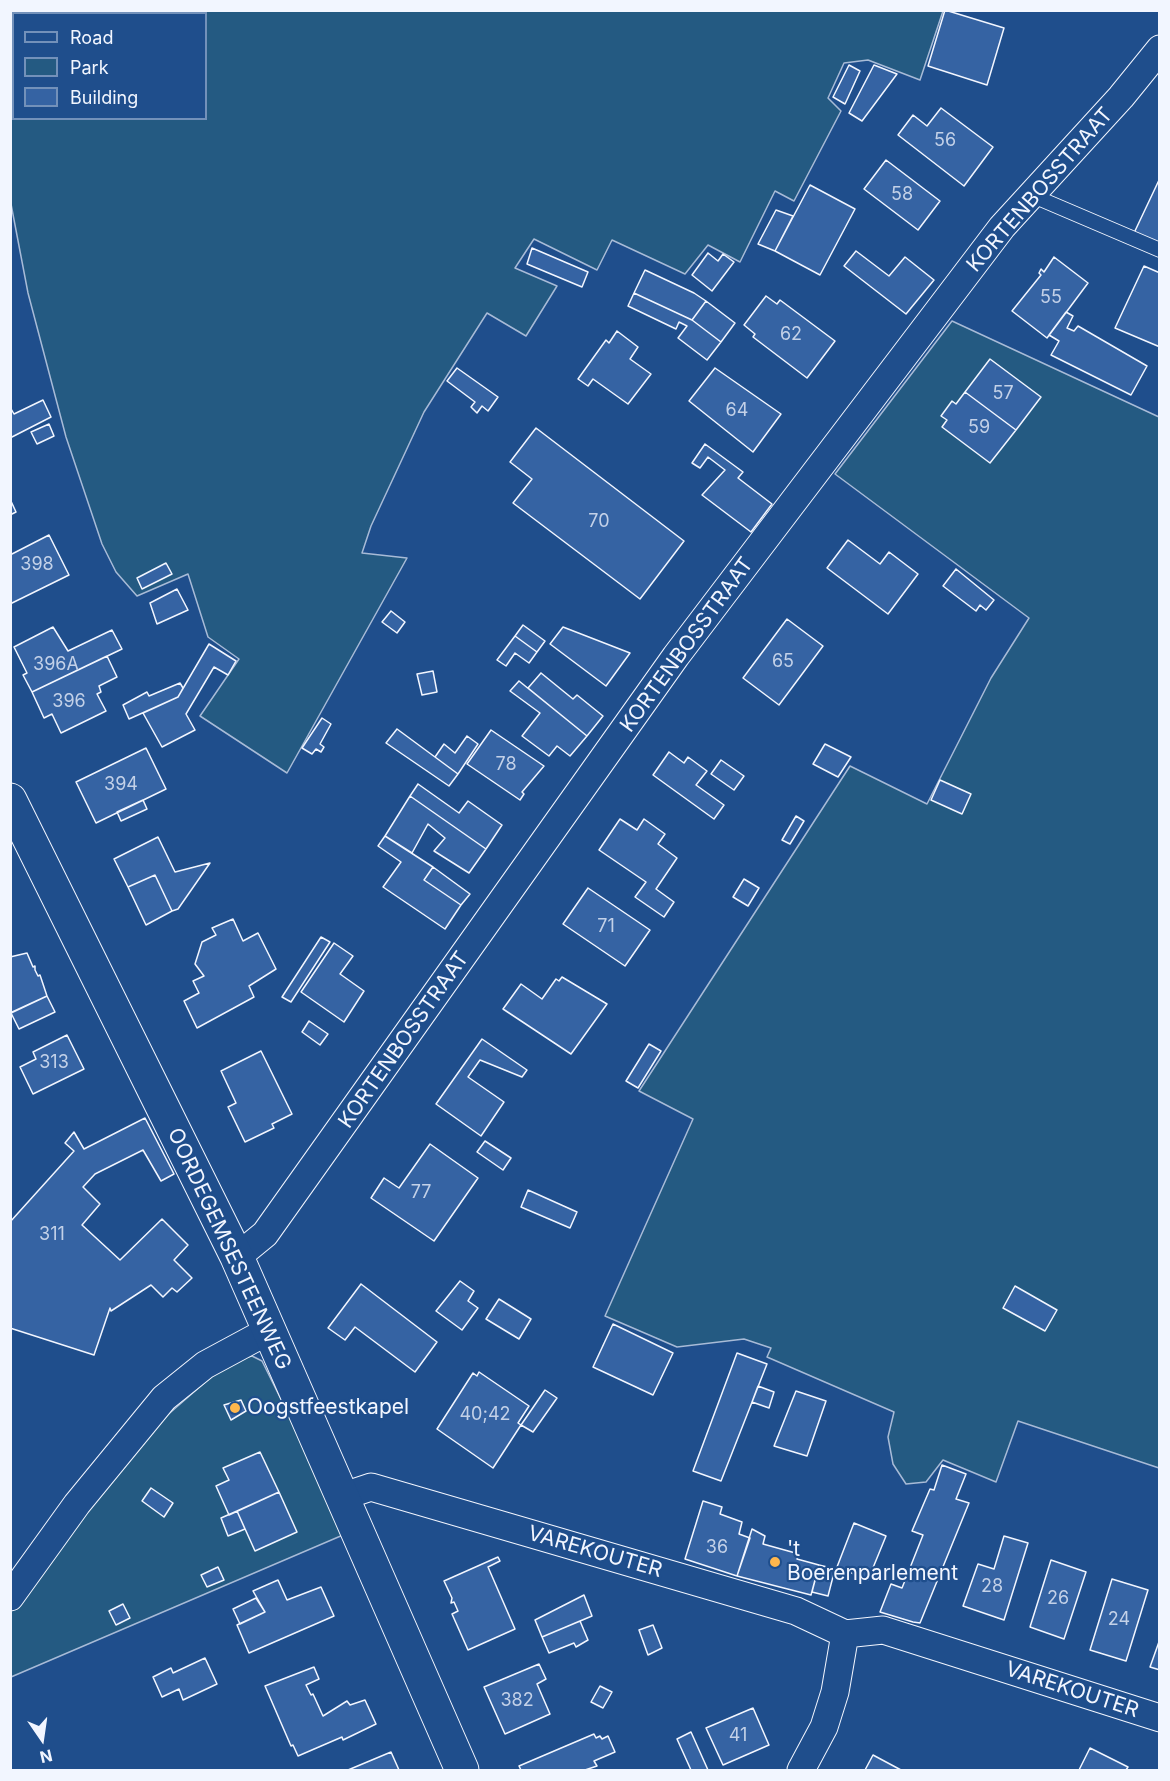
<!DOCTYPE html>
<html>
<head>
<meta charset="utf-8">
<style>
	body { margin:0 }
	#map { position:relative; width:1170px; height:1781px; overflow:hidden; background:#1f4e8c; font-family:Inter,sans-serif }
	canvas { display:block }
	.frame { position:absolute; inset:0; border:12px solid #f2f6ff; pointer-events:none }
	.legend { position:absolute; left:12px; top:12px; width:195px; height:108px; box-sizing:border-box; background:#1f4e8c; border:2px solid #7391ba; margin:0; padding:8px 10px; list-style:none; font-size:18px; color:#f2f6ff }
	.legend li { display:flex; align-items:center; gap:12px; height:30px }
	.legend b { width:30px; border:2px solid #7391ba }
	.north { position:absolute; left:12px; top:1709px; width:60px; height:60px; -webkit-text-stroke:4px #1f4e8c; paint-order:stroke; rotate:167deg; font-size:16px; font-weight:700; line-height:24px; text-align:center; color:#f2f6ff }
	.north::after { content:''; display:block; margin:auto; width:21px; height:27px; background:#f2f6ff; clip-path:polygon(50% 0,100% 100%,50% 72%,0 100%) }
</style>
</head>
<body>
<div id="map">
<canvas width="1170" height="1781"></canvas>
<div class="frame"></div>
<ul class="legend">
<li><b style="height:8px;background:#1f4e8c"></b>Road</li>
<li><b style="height:16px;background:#245a82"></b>Park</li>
<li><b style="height:16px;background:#3563a3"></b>Building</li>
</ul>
<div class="north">N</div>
</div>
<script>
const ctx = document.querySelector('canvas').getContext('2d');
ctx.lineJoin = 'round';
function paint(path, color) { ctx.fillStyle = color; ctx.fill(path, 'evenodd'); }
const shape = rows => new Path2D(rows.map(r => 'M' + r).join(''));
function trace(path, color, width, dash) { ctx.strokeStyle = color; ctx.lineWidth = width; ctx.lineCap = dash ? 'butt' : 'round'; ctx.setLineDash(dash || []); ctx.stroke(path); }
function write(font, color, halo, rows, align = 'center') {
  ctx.font = font + ' Inter,sans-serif'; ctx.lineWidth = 4.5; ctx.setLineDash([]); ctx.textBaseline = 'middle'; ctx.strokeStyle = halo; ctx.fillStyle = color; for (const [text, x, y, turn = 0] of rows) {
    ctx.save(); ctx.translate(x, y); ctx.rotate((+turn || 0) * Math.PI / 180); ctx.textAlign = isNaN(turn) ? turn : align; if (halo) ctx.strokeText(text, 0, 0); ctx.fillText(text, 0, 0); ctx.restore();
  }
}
const green = shape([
	[10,11,943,11,920,80,868,60,844,63,828,98,841,111,794,201,775,191,740,262,708,245,685,274,612,240,597,270,534,239,515,268,557,286,526,336,487,313,424,412,371,526,362,553,407,558,287,773,200,716,239,659,208,637,188,574,137,596,116,572,102,544,66,437,28,293,11,204,10,11],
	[14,14,206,14,206,118,14,118,14,14],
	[952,321,1159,417,1159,1468,1018,1421,996,1482,943,1460,926,1482,906,1484,893,1464,888,1437,894,1412,767,1357,771,1348,744,1339,677,1347,605,1316,693,1119,639,1091,850,766,927,804,991,678,1029,618,835,474,952,321],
	[252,1356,262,1361,324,1486,343,1535,11,1677,10,1606,156,1425,218,1371,240,1359,252,1356]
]);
const building = shape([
	[945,10,1004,28,987,85,928,66,945,10],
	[849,65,860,71,845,104,833,97,849,65],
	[874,65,897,74,862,121,849,113,874,65],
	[941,108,993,147,964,186,898,135,913,115,927,126,941,108],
	[886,160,940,201,918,230,864,189,886,160],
	[1160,178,1160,245,1134,233,1160,178],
	[810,185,855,209,820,275,775,251,810,185],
	[776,210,793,216,775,251,758,244,776,210],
	[532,248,588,272,582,287,527,264,532,248],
	[856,251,889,276,905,257,934,280,906,314,844,266,856,251],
	[708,253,718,261,723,254,734,262,712,291,692,275,708,253],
	[1054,257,1088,283,1047,338,1012,311,1041,275,1039,273,1041,269,1044,272,1054,257],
	[1144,266,1160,273,1160,347,1115,328,1144,266],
	[645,270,694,293,706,301,692,320,634,293,645,270],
	[634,293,692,320,721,342,707,360,678,338,687,326,679,322,676,329,628,306,634,293],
	[766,296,777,304,780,300,835,341,807,378,753,337,755,334,744,325,766,296],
	[706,301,735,323,721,342,692,320,706,301],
	[1066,312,1073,316,1067,328,1074,331,1078,326,1147,366,1131,395,1051,355,1059,341,1049,335,1066,312],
	[617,331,638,347,630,359,651,374,628,404,593,379,588,386,578,379,606,340,609,343,617,331],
	[990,359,1041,397,1016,430,965,392,990,359],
	[457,368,498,397,488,411,482,406,477,413,471,407,475,402,447,381,457,368],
	[715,368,781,414,753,452,689,401,715,368],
	[965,392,1016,430,990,463,942,427,947,420,941,416,952,401,956,404,965,392],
	[43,400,51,417,10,438,10,407,14,414,43,400],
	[49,424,54,436,37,444,31,432,49,424],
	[536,428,684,541,640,599,513,503,532,479,510,462,536,428],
	[705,444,743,472,738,478,772,504,751,532,702,495,725,470,708,457,700,468,692,463,705,444],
	[10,499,16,512,10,515,10,499],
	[49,535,69,575,10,604,10,555,49,535],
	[848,540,880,564,889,552,918,574,888,614,827,568,848,540],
	[166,563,172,574,142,589,137,578,166,563],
	[956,569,994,600,986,610,980,605,976,611,943,586,956,569],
	[177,589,188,610,157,624,150,603,177,589],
	[391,611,405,622,397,633,382,622,391,611],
	[787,619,823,646,779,705,743,678,787,619],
	[523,625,545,641,537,652,515,636,523,625],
	[53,627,68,651,112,630,122,649,32,692,23,675,27,673,14,647,53,627],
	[563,627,630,653,606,686,550,644,563,627],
	[515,636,537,652,529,663,515,653,506,666,497,660,515,636],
	[209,644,236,661,228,675,214,667,186,714,195,730,162,747,143,713,178,697,209,644],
	[107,656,117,677,99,686,101,692,97,694,106,711,61,733,52,714,44,718,32,692,107,656],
	[433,671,437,692,422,695,417,674,433,671],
	[541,673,573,699,577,695,603,716,587,736,528,688,541,673],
	[519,681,587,736,570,756,557,746,549,756,522,736,540,713,510,691,519,681],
	[180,683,183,688,178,697,129,719,123,705,147,692,149,696,180,683],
	[322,718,331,724,320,744,324,747,321,752,316,749,312,754,302,748,322,718],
	[397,729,458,774,449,786,386,743,397,729],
	[491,730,544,766,522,792,524,794,520,800,467,764,491,730],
	[467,736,478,744,458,774,435,757,444,744,455,753,467,736],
	[825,744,851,757,838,777,813,764,825,744],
	[146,748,166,789,96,823,76,782,146,748],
	[669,752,684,763,688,757,707,771,696,785,724,805,714,819,653,775,669,752],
	[721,760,744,776,734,790,711,774,721,760],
	[940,780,971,794,962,814,931,800,940,780],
	[418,784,459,813,468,801,502,825,486,849,410,796,418,784],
	[410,796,486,849,469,873,434,851,445,838,428,824,412,853,385,836,410,796],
	[143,800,147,809,121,821,117,812,143,800],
	[796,816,804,821,790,844,782,840,796,816],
	[620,819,637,830,644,819,665,834,658,844,677,858,656,889,674,902,664,917,635,897,646,882,599,850,620,819],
	[385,836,433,867,424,880,461,905,445,929,383,887,401,862,378,846,385,836],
	[158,837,175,872,210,863,178,909,172,911,155,875,128,887,114,859,158,837],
	[433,867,470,894,461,905,424,880,433,867],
	[155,875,172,911,146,925,128,887,155,875],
	[744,879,759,888,748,906,733,897,744,879],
	[588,888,650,930,625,966,563,924,588,888],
	[233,919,243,941,258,933,276,969,249,986,254,997,197,1028,184,1001,199,993,193,981,204,976,195,964,202,942,216,935,212,928,233,919],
	[321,937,330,942,291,1002,282,997,321,937],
	[334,943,353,956,340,974,364,991,344,1022,301,992,334,943],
	[27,953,33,967,35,966,35,970,38,976,40,975,47,996,10,1013,10,957,27,953],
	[562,977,607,1004,571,1054,503,1009,521,984,542,999,556,979,559,981,562,977],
	[47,996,55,1012,19,1029,11,1013,47,996],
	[309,1021,328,1034,320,1045,302,1032,309,1021],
	[67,1035,84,1069,33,1094,20,1067,36,1059,33,1052,67,1035],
	[482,1039,527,1070,522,1077,480,1060,468,1077,504,1102,481,1136,436,1104,482,1039],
	[649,1044,661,1051,638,1088,626,1081,649,1044],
	[261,1051,292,1114,272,1124,274,1128,245,1142,228,1107,236,1103,221,1071,261,1051],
	[145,1118,174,1174,161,1181,143,1150,95,1174,83,1187,100,1204,82,1225,120,1260,162,1219,188,1245,174,1260,192,1278,177,1292,172,1288,163,1297,151,1285,111,1311,110,1308,94,1355,10,1328,10,1222,74,1151,65,1143,74,1132,84,1149,145,1118],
	[485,1141,511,1158,503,1170,477,1152,485,1141],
	[430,1144,478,1178,434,1241,371,1198,384,1178,399,1188,430,1144],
	[528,1190,577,1212,570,1228,521,1207,528,1190],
	[460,1281,474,1291,468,1301,478,1308,462,1330,436,1311,460,1281],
	[361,1284,437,1342,415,1372,355,1327,345,1340,328,1328,361,1284],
	[1015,1286,1057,1310,1045,1331,1003,1308,1015,1286],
	[499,1299,531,1319,519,1339,486,1319,499,1299],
	[613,1324,673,1353,653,1395,593,1367,613,1324],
	[737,1353,767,1364,721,1481,693,1471,737,1353],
	[479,1372,529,1406,518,1423,521,1425,493,1468,437,1429,473,1373,477,1376,479,1372],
	[758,1386,774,1392,769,1408,752,1402,758,1386],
	[545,1390,557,1398,533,1432,521,1425,545,1390],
	[796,1391,826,1401,807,1456,774,1446,796,1391],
	[241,1400,246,1411,231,1420,224,1405,241,1400],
	[260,1452,279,1492,229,1515,216,1486,229,1480,223,1468,260,1452],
	[942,1465,966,1474,956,1499,969,1503,920,1623,913,1622,880,1612,891,1584,902,1588,923,1535,912,1531,930,1489,934,1490,942,1465],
	[151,1488,173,1503,164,1517,142,1501,151,1488],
	[279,1492,297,1532,255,1551,237,1511,279,1492],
	[703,1501,722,1507,720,1514,742,1522,739,1534,750,1538,737,1576,685,1559,703,1501],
	[237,1511,245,1529,228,1536,221,1518,237,1511],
	[854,1523,886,1536,868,1580,837,1567,854,1523],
	[752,1529,765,1536,763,1544,799,1554,797,1559,819,1565,811,1595,737,1576,752,1529],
	[1004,1536,1028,1543,1004,1620,963,1606,978,1564,994,1569,1004,1536],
	[498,1557,500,1561,488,1567,515,1629,468,1650,452,1614,458,1611,454,1602,451,1603,452,1598,444,1581,498,1557],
	[1051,1560,1086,1572,1064,1639,1030,1627,1051,1560],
	[819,1565,835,1569,828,1596,812,1592,819,1565],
	[218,1567,224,1580,207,1587,201,1575,218,1567],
	[1112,1579,1148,1590,1126,1661,1090,1650,1112,1579],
	[278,1580,287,1600,321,1587,334,1616,249,1653,237,1625,265,1612,253,1591,278,1580],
	[584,1595,592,1616,542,1637,535,1620,584,1595],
	[256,1598,265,1612,240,1624,233,1609,256,1598],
	[123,1604,130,1618,116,1625,109,1611,123,1604],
	[580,1621,588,1640,576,1647,574,1643,549,1653,542,1637,580,1621],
	[653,1625,662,1648,648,1655,639,1630,653,1625],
	[1160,1639,1160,1670,1150,1667,1160,1639],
	[205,1658,217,1684,183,1700,179,1689,162,1697,153,1677,171,1668,173,1673,205,1658],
	[539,1664,546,1679,537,1684,550,1714,505,1734,484,1687,539,1664],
	[314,1667,319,1679,306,1685,311,1695,313,1694,323,1716,347,1701,350,1705,365,1700,376,1724,343,1740,342,1737,298,1756,293,1745,291,1746,265,1686,314,1667],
	[600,1686,612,1692,603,1708,591,1702,600,1686],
	[753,1708,769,1745,723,1765,706,1728,753,1708],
	[691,1732,708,1770,691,1770,677,1739,691,1732],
	[594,1734,596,1738,600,1736,602,1739,608,1736,615,1752,594,1761,597,1766,585,1770,521,1770,519,1766,594,1734],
	[1090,1748,1128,1767,1126,1770,1079,1770,1090,1748],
	[391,1752,399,1770,348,1770,391,1752],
	[873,1755,901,1770,865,1770,873,1755]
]);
const service = shape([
	[1031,195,1160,250]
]);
const minor = shape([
	[237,1257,265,1234,676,656,1002,227,1121,97,1160,49],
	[341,1497,371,1487,796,1611,845,1634,883,1630,1160,1718],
	[10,1597,77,1504,164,1398,205,1365,268,1331],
	[801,1770,824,1727,835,1692,845,1634]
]);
const tertiary = shape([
	[10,800,237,1257,462,1770]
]);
const markers = [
	[235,1408,6,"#ffb74d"],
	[775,1562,6,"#ffb74d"]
];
const numberNames = [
	["56",945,141],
	["58",902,195],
	["55",1051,298],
	["62",791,335],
	["57",1003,394],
	["64",737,411],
	["59",979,428],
	["70",599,522],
	["398",37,565],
	["65",783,662],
	["396A",56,665],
	["396",69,702],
	["78",506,765],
	["394",121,785],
	["71",606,927],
	["313",54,1063],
	["77",421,1193],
	["311",52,1235],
	["40;42",485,1415],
	["36",717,1548],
	["28",992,1587],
	["26",1058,1599],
	["24",1119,1620],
	["382",517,1701],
	["41",738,1736]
];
const streetNames = [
	["KORTENBOSSTRAAT",1040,190,-49],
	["KORTENBOSSTRAAT",687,645,-54],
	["KORTENBOSSTRAAT",404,1040,-55],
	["OORDEGEMSESTEENWEG",229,1249,65],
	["VAREKOUTER",595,1552,16],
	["VAREKOUTER",1072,1690,18]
];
const poiNames = [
	["Oogstfeestkapel",247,1408],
	["'t",787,1550],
	["Boerenparlement",787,1574]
];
paint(green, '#245a82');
trace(green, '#a8bbd7', 1.5);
paint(building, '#3563a3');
trace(building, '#f2f6ff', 1.5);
trace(service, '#f2f6ff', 16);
trace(minor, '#f2f6ff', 29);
trace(tertiary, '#f2f6ff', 35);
trace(service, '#1f4e8c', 14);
trace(minor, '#1f4e8c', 27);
trace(tertiary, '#1f4e8c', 33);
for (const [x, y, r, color] of markers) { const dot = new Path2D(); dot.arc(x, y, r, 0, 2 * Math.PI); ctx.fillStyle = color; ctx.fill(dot); trace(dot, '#1f4e8c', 2); }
write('18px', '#c3d1e8', null, numberNames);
write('21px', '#f2f6ff', '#1f4e8c', streetNames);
write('21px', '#f2f6ff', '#1f4e8c', poiNames, 'left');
</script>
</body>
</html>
